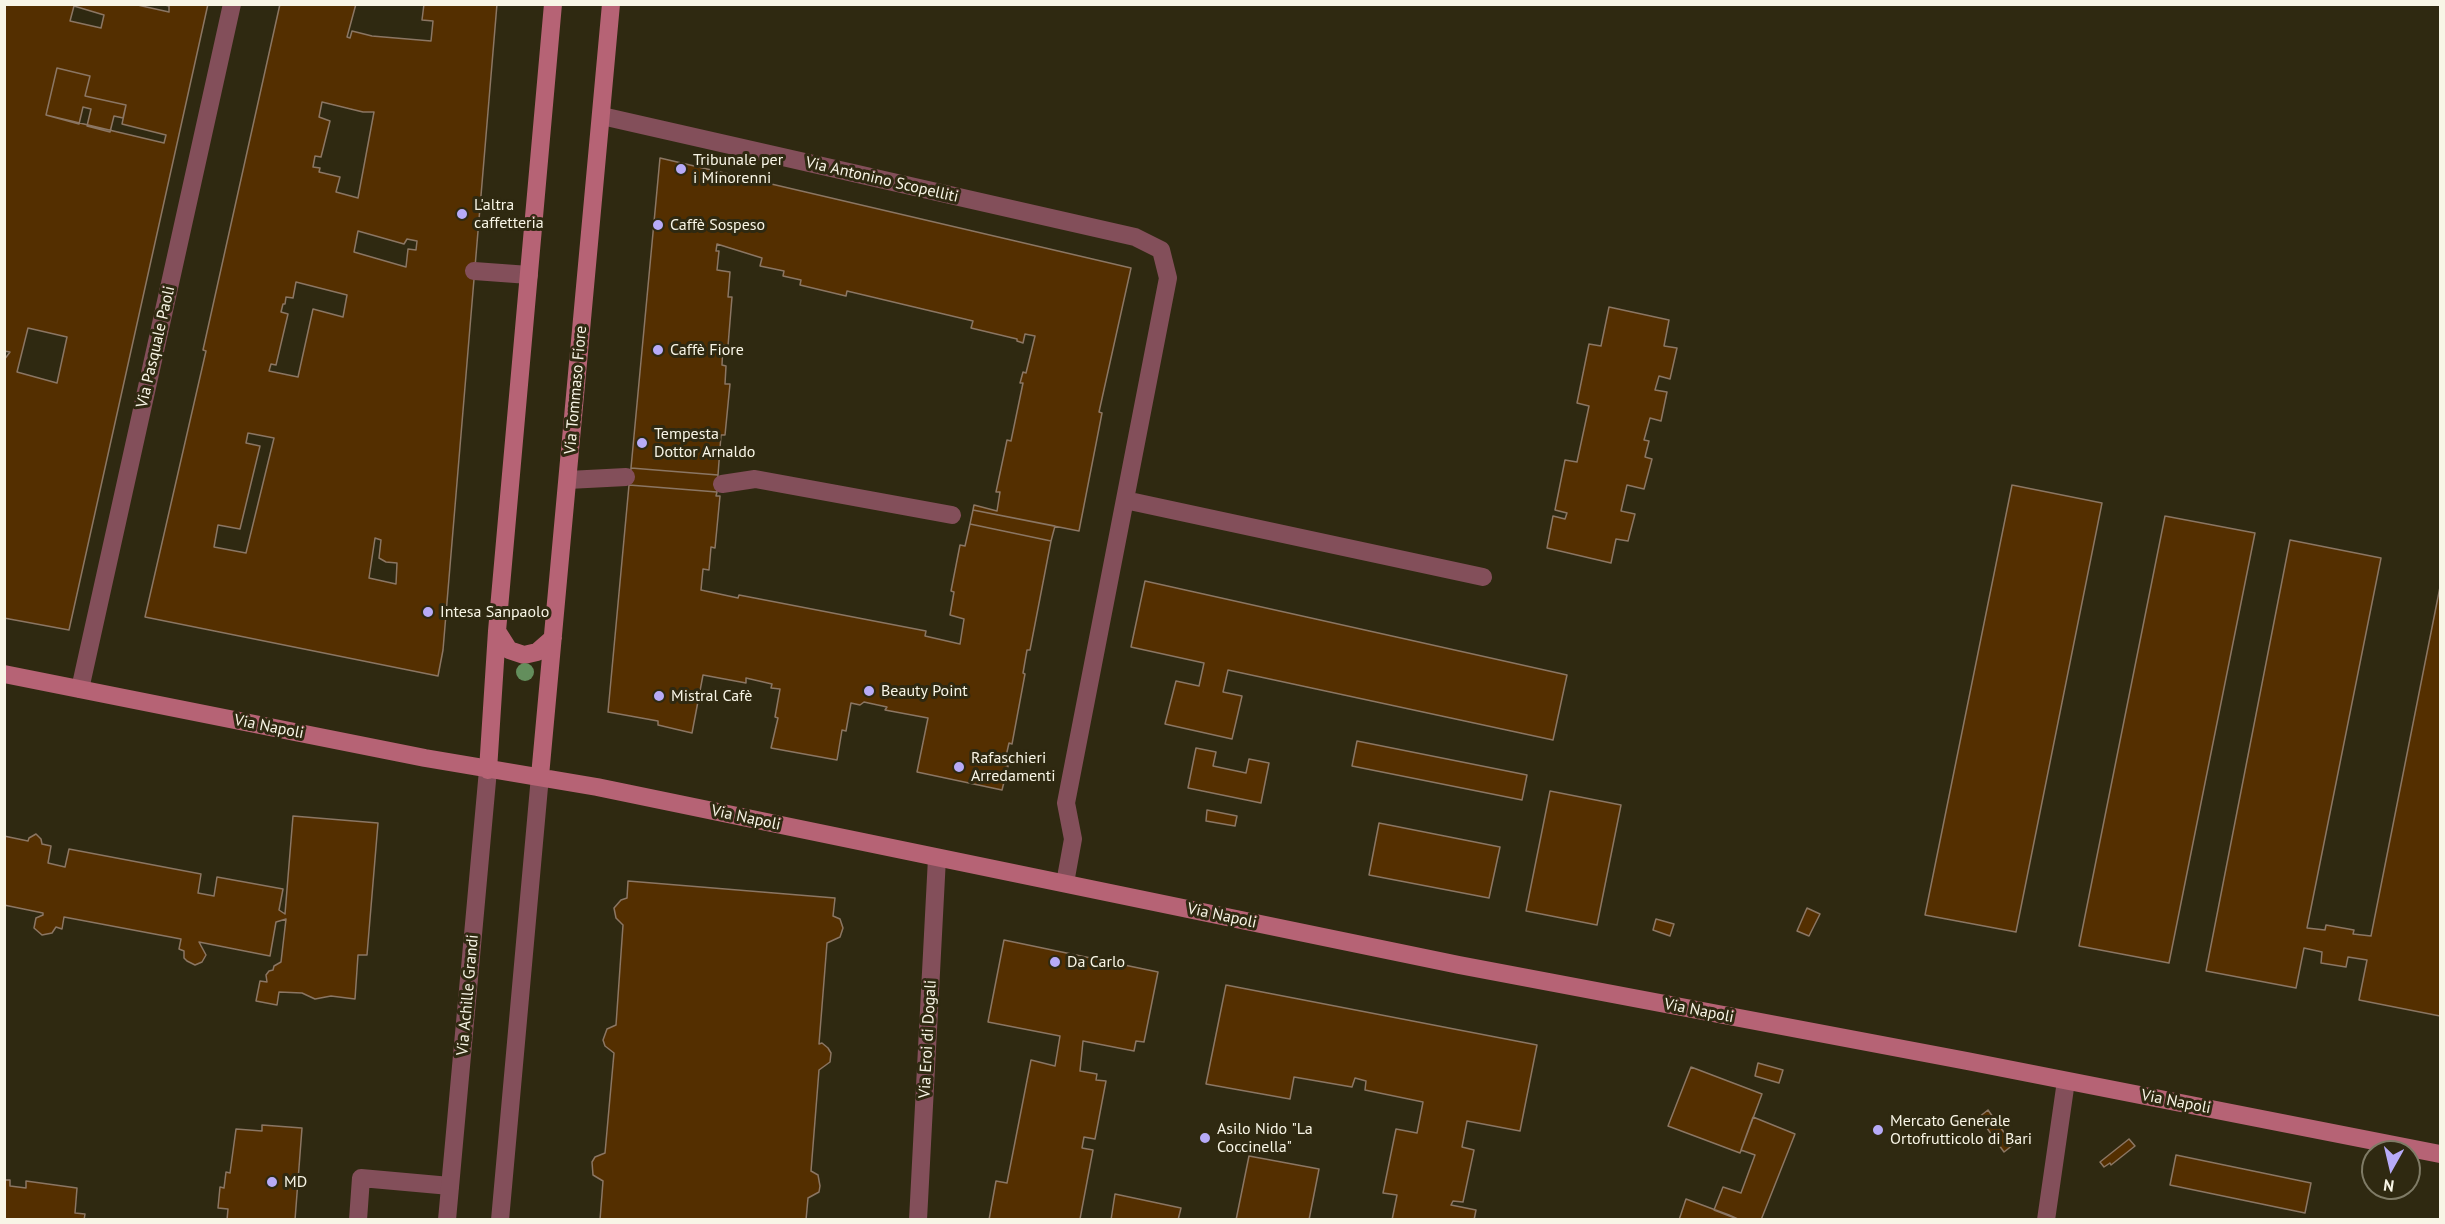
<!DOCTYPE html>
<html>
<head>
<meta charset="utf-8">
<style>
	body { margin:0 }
	#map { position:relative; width:2445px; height:1224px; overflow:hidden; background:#2f2911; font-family:"PT Sans",sans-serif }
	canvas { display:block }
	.frame { position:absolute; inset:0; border:6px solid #f8f5e6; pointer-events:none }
	.north { position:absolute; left:2361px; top:1140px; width:60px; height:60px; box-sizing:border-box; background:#2f2911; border:2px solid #7f7b66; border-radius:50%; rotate:188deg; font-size:16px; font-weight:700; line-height:24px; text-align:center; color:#f8f5e6 }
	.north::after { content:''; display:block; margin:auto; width:21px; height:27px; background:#b7abf8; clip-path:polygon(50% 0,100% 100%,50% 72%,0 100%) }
</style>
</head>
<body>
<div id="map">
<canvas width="2445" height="1224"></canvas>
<div class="frame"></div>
<div class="north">N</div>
</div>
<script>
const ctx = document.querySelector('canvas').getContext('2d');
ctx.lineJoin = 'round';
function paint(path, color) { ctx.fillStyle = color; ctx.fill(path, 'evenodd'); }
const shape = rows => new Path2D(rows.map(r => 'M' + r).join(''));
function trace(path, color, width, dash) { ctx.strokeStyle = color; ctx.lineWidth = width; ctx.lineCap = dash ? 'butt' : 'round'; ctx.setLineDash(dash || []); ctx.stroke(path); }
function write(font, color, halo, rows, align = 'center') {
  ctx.font = font + ' "PT Sans",sans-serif'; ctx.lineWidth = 6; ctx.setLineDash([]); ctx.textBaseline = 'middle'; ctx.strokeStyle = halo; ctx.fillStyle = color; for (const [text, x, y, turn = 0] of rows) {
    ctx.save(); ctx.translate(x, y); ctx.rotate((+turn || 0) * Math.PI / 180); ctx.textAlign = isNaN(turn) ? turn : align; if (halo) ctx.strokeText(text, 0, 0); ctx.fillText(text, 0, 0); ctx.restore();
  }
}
const building = shape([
	[4,4,133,4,169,12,169,6,161,4,208,4,69,630,4,618,4,360,10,352,4,351,4,4],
	[74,6,104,15,101,28,70,21,74,6],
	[57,68,90,76,85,96,126,105,122,124,166,135,164,143,46,115,57,68],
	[28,328,67,337,57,383,17,372,28,328],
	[280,4,356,4,347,37,350,38,352,31,372,36,431,41,433,21,422,20,424,4,497,4,443,650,438,676,145,617,206,351,203,350,280,4],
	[322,102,363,112,374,112,358,198,336,192,340,177,319,172,320,168,313,167,315,156,321,157,330,121,319,117,322,102],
	[358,231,404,244,407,239,417,241,416,250,408,249,406,267,354,252,358,231],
	[296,282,347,295,343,317,313,309,298,377,269,371,271,364,276,365,288,314,281,312,283,304,285,304,286,297,293,298,296,282],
	[248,433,274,438,246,553,214,547,218,525,240,529,260,446,246,443,248,433],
	[375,538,381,540,379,558,386,562,397,563,396,584,369,578,375,538],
	[57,68,90,76,85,96,126,105,123,118,114,116,110,132,87,126,91,109,83,107,79,124,46,115,57,68],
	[660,158,1131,268,1099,412,1102,413,1079,531,973,510,974,505,997,511,1000,492,996,492,1007,440,1011,441,1023,383,1020,383,1023,372,1026,373,1035,336,1025,334,1023,343,1017,341,1017,339,971,328,973,321,847,291,846,296,800,285,801,280,783,276,784,271,760,266,762,258,717,244,716,251,719,251,717,270,730,272,728,297,732,297,728,346,723,345,722,365,726,366,725,384,730,384,725,435,721,435,718,475,631,468,660,158],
	[1609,307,1669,320,1664,346,1677,348,1670,379,1659,376,1655,390,1667,392,1661,421,1650,418,1644,440,1649,441,1645,457,1652,459,1644,489,1627,485,1621,511,1635,514,1628,541,1616,539,1611,563,1547,548,1553,516,1565,519,1567,513,1555,510,1565,460,1577,462,1589,406,1577,403,1589,344,1601,346,1609,307],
	[631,468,718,475,717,492,629,485,631,468],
	[629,485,717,492,716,496,720,496,715,548,711,547,709,570,703,569,701,590,738,598,739,595,926,631,925,636,960,644,964,619,950,615,954,592,951,591,960,545,965,546,970,524,1051,541,1030,650,1027,650,1023,673,1025,674,1012,744,1009,743,1004,765,1008,766,1002,790,917,772,928,718,885,710,887,707,864,702,860,705,851,703,846,731,842,730,837,760,771,748,778,718,775,717,780,689,771,688,772,684,746,678,746,683,703,675,692,733,658,725,658,721,608,712,629,485],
	[2012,485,2102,503,2016,932,1925,915,2012,485],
	[973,510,1055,526,1051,541,970,524,973,510],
	[2165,516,2255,533,2169,963,2079,946,2165,516],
	[2290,540,2381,558,2307,928,2325,930,2326,925,2354,930,2353,934,2371,936,2440,587,2440,1016,2359,1000,2367,960,2348,957,2346,967,2321,963,2322,952,2304,948,2296,988,2206,971,2290,540],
	[1145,581,1567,675,1553,740,1228,670,1223,692,1242,696,1232,739,1165,724,1176,681,1199,686,1204,663,1131,647,1145,581],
	[1357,741,1527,775,1522,800,1352,766,1357,741],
	[1196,748,1216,752,1213,766,1246,773,1249,759,1269,763,1261,803,1188,788,1196,748],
	[1550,791,1621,805,1597,925,1526,911,1550,791],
	[1207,810,1237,816,1235,826,1206,821,1207,810],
	[293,816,378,823,367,955,358,955,355,999,331,996,315,999,302,993,279,992,277,1005,256,1001,260,981,267,982,266,975,269,971,273,970,274,966,281,962,286,919,276,922,270,956,199,942,206,955,202,962,195,965,187,961,184,958,184,951,179,949,181,939,64,917,62,929,56,927,52,933,42,935,34,928,36,918,43,915,43,913,4,905,4,836,28,841,29,838,36,834,41,839,42,844,51,846,48,863,65,867,69,849,201,874,198,893,214,896,217,877,283,889,279,910,285,914,293,816],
	[1379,823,1500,847,1489,898,1369,875,1379,823],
	[628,881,835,898,833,916,840,919,843,928,840,937,827,943,819,1044,822,1043,828,1048,831,1053,830,1062,819,1070,811,1171,818,1175,820,1186,819,1192,808,1198,806,1220,600,1220,603,1181,593,1175,592,1162,595,1157,605,1153,614,1053,605,1046,603,1040,607,1029,616,1025,623,925,616,918,614,908,621,900,627,898,628,881],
	[1807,908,1820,914,1809,936,1797,931,1807,908],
	[1656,919,1674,924,1670,936,1653,930,1656,919],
	[1004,940,1158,972,1144,1042,1136,1041,1134,1051,1083,1041,1080,1071,1097,1074,1096,1080,1106,1081,1095,1139,1084,1137,1082,1148,1093,1150,1080,1219,1084,1220,989,1220,996,1181,1007,1183,1031,1060,1055,1066,1060,1036,988,1022,1004,940],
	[1226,985,1537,1045,1520,1131,1467,1121,1462,1147,1474,1150,1463,1202,1453,1201,1451,1205,1476,1210,1474,1220,1392,1220,1397,1195,1383,1193,1396,1129,1417,1133,1423,1102,1365,1090,1366,1081,1355,1078,1352,1087,1294,1077,1290,1099,1206,1084,1226,985],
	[1758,1063,1783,1070,1779,1083,1755,1076,1758,1063],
	[1691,1067,1762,1094,1740,1153,1668,1126,1691,1067],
	[1988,1110,2013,1145,2004,1152,1979,1117,1988,1110],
	[1753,1117,1795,1134,1761,1220,1740,1220,1714,1210,1723,1187,1741,1193,1755,1155,1741,1150,1753,1117],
	[262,1125,302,1128,295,1220,227,1220,228,1209,218,1208,220,1187,224,1188,226,1172,230,1173,236,1129,262,1131,262,1125],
	[2129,1139,2135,1146,2111,1165,2110,1163,2104,1167,2100,1162,2129,1139],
	[2176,1155,2311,1183,2305,1213,2170,1185,2176,1155],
	[1249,1156,1319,1169,1309,1220,1236,1220,1249,1156],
	[4,1180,10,1180,10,1186,26,1188,26,1181,77,1188,75,1213,85,1214,84,1220,4,1220,4,1180],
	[1115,1194,1181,1208,1178,1220,1111,1220,1115,1194],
	[1686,1199,1729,1215,1740,1220,1679,1220,1686,1199]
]);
const lane = shape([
	[474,271,529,275],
	[568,480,626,477],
	[722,484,755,479,952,515],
	[358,1220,361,1178,450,1186]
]);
const street = shape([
	[602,116,1135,237,1161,250,1168,278,1066,803,1073,839,1065,883],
	[1125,500,1483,577],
	[80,689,232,4],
	[447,1220,488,770],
	[500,1220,540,776],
	[918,1220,937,858],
	[2046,1220,2066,1081]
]);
const secondary = shape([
	[497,631,509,650,524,655,537,652,553,638],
	[4,674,425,758,597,787,1459,965,1967,1061,2440,1154],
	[488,770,497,631,553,4],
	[540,776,611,4]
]);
const trees = [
	[525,672]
];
const markers = [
	[681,169,6,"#b7abf8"],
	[462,214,6,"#b7abf8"],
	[658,225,6,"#b7abf8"],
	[658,350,6,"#b7abf8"],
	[642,443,6,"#b7abf8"],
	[428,612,6,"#b7abf8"],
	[869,691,6,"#b7abf8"],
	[659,696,6,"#b7abf8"],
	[959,767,6,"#b7abf8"],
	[1055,962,6,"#b7abf8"],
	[1878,1130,6,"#b7abf8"],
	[1205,1138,6,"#b7abf8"],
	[272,1182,6,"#b7abf8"]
];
const poiNames = [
	["Tribunale per",693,160],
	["i Minorenni",693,178],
	["L'altra",474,205],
	["caffetteria",474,223],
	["Caffè Sospeso",670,225],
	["Caffè Fiore",670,350],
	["Tempesta",654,434],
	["Dottor Arnaldo",654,452],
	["Intesa Sanpaolo",440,612],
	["Beauty Point",881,691],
	["Mistral Cafè",671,696],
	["Rafaschieri",971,758],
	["Arredamenti",971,776],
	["Da Carlo",1067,962],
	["Mercato Generale",1890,1121],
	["Ortofrutticolo di Bari",1890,1139],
	["Asilo Nido \"La",1217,1129],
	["Coccinella\"",1217,1147],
	["MD",284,1182]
];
const streetNames = [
	["Via Antonino Scopelliti",882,180,13],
	["Via Pasquale Paoli",156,347,-77],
	["Via Tommaso Fiore",576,390,-85],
	["Via Napoli",269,727,11],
	["Via Napoli",746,818,12],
	["Via Napoli",1222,916,12],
	["Via Achille Grandi",468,995,-85],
	["Via Napoli",1699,1011,11],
	["Via Eroi di Dogali",928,1039,-87],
	["Via Napoli",2176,1102,11]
];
paint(building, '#542f00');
trace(building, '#8b7663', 1.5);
trace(lane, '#834f5a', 18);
trace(street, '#834f5a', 18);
trace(secondary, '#b66375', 18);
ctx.fillStyle = '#638e5c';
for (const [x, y] of trees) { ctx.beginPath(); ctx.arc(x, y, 9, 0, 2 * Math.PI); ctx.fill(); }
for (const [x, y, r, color] of markers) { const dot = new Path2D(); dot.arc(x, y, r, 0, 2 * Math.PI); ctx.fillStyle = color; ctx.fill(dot); trace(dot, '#2f2911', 2); }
write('16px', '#f8f5e6', '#2f2911', poiNames, 'left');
write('16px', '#f8f5e6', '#2f2911', streetNames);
</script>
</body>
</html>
